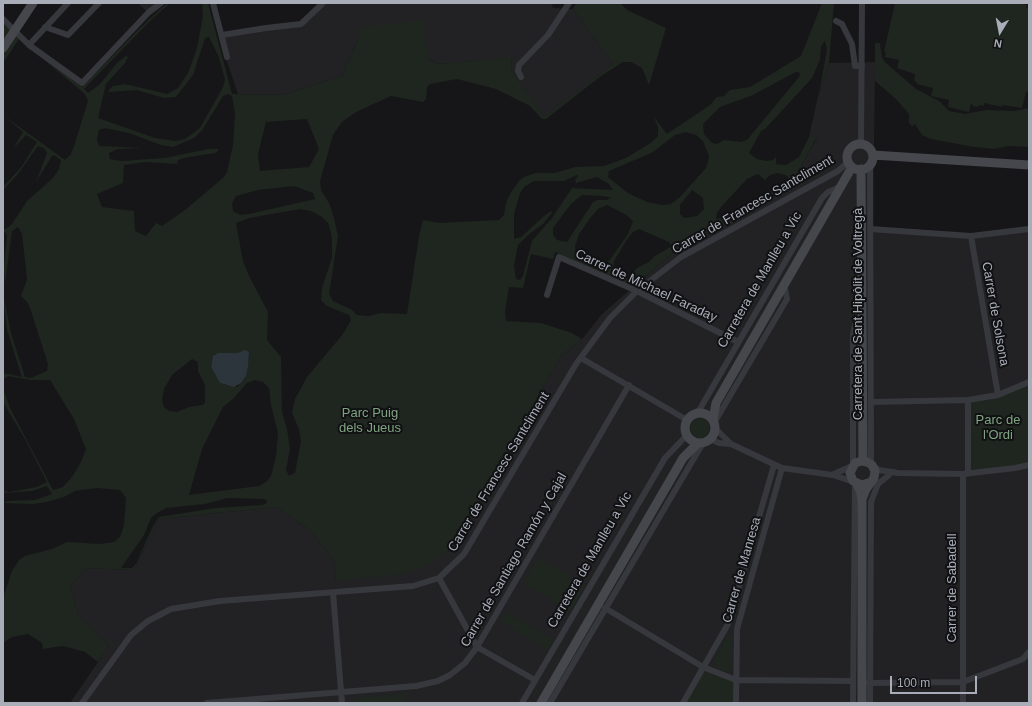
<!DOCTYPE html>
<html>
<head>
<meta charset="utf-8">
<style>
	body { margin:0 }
	#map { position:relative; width:1032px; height:706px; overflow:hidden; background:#161618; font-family:Arial,sans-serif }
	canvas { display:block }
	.frame { position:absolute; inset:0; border:4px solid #a8adb8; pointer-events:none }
	.north { position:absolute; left:980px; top:12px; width:40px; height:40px; -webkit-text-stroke:3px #111113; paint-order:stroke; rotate:190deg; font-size:11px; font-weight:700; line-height:16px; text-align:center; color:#a8adb8 }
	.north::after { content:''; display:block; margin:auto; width:14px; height:18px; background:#a8adb8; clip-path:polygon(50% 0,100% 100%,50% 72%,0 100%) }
	.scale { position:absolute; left:890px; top:676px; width:87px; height:18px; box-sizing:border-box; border:2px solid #a8adb8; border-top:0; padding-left:5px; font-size:12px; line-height:14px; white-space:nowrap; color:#a8adb8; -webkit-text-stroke:3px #111113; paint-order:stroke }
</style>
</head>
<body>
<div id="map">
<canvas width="1032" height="706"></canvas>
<div class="frame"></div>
<div class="north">N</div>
<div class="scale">100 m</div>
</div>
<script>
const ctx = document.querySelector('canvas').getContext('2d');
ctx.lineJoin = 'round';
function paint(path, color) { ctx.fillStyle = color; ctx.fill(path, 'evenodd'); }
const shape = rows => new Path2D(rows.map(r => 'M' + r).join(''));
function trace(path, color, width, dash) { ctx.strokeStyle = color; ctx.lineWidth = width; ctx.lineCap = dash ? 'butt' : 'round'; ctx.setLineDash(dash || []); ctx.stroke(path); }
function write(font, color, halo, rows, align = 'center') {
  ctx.font = font + ' Arial,sans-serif'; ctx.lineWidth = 4; ctx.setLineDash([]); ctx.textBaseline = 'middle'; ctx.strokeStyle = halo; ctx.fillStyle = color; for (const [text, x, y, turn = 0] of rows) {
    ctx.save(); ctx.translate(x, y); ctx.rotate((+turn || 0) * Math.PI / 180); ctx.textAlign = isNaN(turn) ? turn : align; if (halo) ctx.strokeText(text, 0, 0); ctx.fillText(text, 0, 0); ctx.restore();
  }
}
const built = shape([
	[138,3,156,3,146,11],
	[328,3,551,3,553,8,573,9,613,64,544,118,511,70,512,58,439,64,428,59,358,40,342,76,283,95,238,94,219,38,301,24],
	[875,62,873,228,971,237,1029,230,1029,703,70,703,109,646,78,615,70,586,86,568,134,570,159,519,276,507,310,530,334,560,336,581,448,551,561,356,582,339,602,314,674,252,790,186,817,138,809,137,817,100,829,63]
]);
const green = shape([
	[167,3,170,3,151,20,84,89,88,93,100,84,117,63,126,56,128,57,125,63,106,84,98,118,155,138,176,141,185,139,200,128,223,87,225,79,218,55,209,37,205,38,193,75,176,97,164,98,137,90,109,92,108,91,113,86,125,84,167,94,178,88,188,73,197,48,203,16,202,3,208,3,232,94,283,95,342,76,358,40,359,27,423,20,428,59,439,64,512,57,511,70,544,117,613,64,573,9,576,3,620,3,627,10,666,28,649,85,642,68,631,62,623,62,601,76,546,119,542,119,530,106,496,89,457,79,430,84,427,87,426,99,423,102,391,96,356,112,342,122,333,135,320,181,321,190,329,203,334,218,338,236,329,294,333,301,352,310,357,315,369,316,381,313,407,314,419,236,423,220,440,223,499,220,504,215,506,203,510,194,519,181,524,177,536,173,555,173,575,167,604,166,626,158,652,142,658,136,658,128,654,117,667,134,710,105,717,97,724,96,730,90,750,87,801,56,822,3,834,3,829,63,819,93,827,50,825,41,821,46,820,60,812,78,766,128,761,131,749,153,757,159,766,161,773,160,776,157,776,164,786,165,799,157,809,137,817,137,790,186,674,252,633,287,555,252,553,259,531,254,523,288,509,287,505,312,506,321,541,323,572,333,582,339,561,356,448,551,425,567,404,574,336,581,334,560,310,530,276,507,159,519,134,570,86,568,70,586,78,615,109,646,98,662,85,652,71,648,62,646,43,649,42,643,28,634,12,637,3,643,3,598,12,571,19,560,25,556,52,549,67,542,100,544,114,542,120,537,124,525,126,498,120,490,97,488,75,491,64,497,47,502,32,504,3,503,8,501,35,500,52,494,47,486,32,491,3,493,3,491,9,492,37,487,47,482,26,441,3,402,3,388,10,408,53,490,63,487,72,477,81,462,86,449,74,419,50,380,31,380,8,376,3,380,3,373,22,377,7,330,3,294,11,333,25,377,31,378,47,371,48,364,30,308,27,302,21,296,27,279,22,234,18,227,12,231,5,284,4,267,7,235,3,230,7,228,12,224,27,201,53,178,59,169,61,160,54,155,52,156,36,182,47,153,44,148,38,146,18,174,3,190,3,187,22,166,37,142,26,135,13,149,23,132,3,115,65,160,71,154,75,143,88,101,85,94,19,39,3,63,3,24,82,87,139,29],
	[796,72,800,73,799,77,747,140,741,142,724,140,717,144,712,143,704,134,703,124,720,107,753,95],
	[228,94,232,96,235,114,233,145,227,172,224,177,185,210,162,226,156,223,146,236,135,231,134,211,102,207,97,194,123,183,124,165,146,162,177,164,178,160,184,158,215,153,218,151,218,149,208,149,165,158,121,161,110,159,109,153,118,149,144,148,99,146,97,140,99,130,105,128,129,133,161,145,173,147,194,138,203,129,223,96],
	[307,119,319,149,309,167,260,171,258,154,266,122],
	[686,132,696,135,703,141,709,156,708,162,706,168,680,197,671,204,662,205,647,202,628,193,608,177,609,171,653,152,675,135],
	[778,173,788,176,788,181,724,218,716,219,717,213,721,207,747,179,758,174,765,180,770,175],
	[577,175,578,176,575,180,576,183,597,177,609,184,613,190,572,188,552,218,532,241,523,276,520,280,516,279,514,266,518,245,528,235,543,224,552,213,551,211,544,216,521,237,514,239,514,214,520,193,524,187,534,181,564,181],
	[294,186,313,193,315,199,249,214,240,215,233,211,232,203,236,196,258,190],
	[692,190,703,198,704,209,697,216,684,218,680,214,680,205],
	[582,195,603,196,611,198,607,200,598,200,593,202,567,242,557,240,553,235,553,228,571,204],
	[607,205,625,214,633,221,628,234,604,268,584,262,576,254,575,247,579,234,591,217,598,209],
	[300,209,311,211,322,217,328,223,332,237,332,258,322,288,321,300,327,306,349,315,351,320,343,334,307,377,295,399,292,413,299,429,301,441,295,473,289,476,286,470,290,449,287,429,282,412,281,357,267,340,268,312,249,276,243,261,236,223,249,218],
	[639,229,669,242,672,246,655,256,649,262,637,268,628,279,622,278,613,272,614,261,626,241,633,232],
	[225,353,249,354,245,378,237,387,222,384,212,369,211,364,216,354],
	[192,359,198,362,198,371,205,385,205,403,202,405,189,407,177,412,169,411,164,407,162,400,164,389,172,375],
	[255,380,263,382,269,388,271,405,278,433,276,456,271,476,266,482,259,486,189,495,202,449,223,407,233,399,247,383],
	[227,498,264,499,267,501,267,503,262,505,216,508,159,517,153,526,136,564,132,568,121,568,144,535,151,518,157,513,166,508,205,504],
	[895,3,1017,3,1027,5,1026,8,1029,9,1029,92,1026,92,1022,108,1002,105,1002,107,984,103,984,106,979,105,978,107,973,106,971,103,969,112,948,107,949,100,931,96,933,88,917,84,917,82,914,81,915,74,897,68,899,60,885,57,886,53,884,52],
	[875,43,880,43,882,58,886,63,916,89,939,101,949,111,965,114,986,110,1015,111,1029,108,1029,147,1008,146,994,149,974,147,931,139,922,135,915,124,912,126,909,123,909,114,896,99,875,81],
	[1029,382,1029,465,968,473,968,400,998,395],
	'690 428a10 10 0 1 1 20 0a10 10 0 1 1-20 0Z',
	[538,558,586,585,571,611,523,583],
	[506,612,554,640,548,650,500,621],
	[732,633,732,667,730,671,725,672,716,668,714,660,728,634],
	[703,667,736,680,736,703,683,703],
	[405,693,406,703,351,703,355,698]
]);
const water = shape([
	[245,350,249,352,248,366,246,376,241,383,234,387,220,383,211,367,213,356,218,353,238,353]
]);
const street = shape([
	[213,3,227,57],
	[3,19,29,45,82,83,149,12,161,3],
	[836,21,842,24,852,44,855,66,862,66],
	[45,27,68,35,99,3],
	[222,35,266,28,301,24,323,3],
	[29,45,68,3],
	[521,77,518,71,519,65,548,35,569,3],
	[861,144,862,3],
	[870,165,871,464],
	[870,229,971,236,1029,229],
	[971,236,998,395],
	[547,295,559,257,637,291,738,342],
	[581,358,687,420],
	[968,400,968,473],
	[871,402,968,400,998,395,1029,382],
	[697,414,822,198,828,192,840,187],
	[714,423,787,299,784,284],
	[715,428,731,444],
	[710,439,719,443,731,444,782,468,833,475,854,482],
	[853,465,853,335,855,325,863,319],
	[873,466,879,470,898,473,963,474,1015,468,1029,465],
	[834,474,852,466],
	[439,578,477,647,535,680],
	[333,593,342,703],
	[605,608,703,667,736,680,853,681],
	[869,683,963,682,1023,659,1029,652],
	[82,703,131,635,148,621,171,609,220,601,413,586,439,578,464,554,576,364,610,318,637,291,681,257,838,171,849,161],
	[207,703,416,686,438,681,450,675,465,663,477,647,629,385],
	[522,703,665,458,687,435],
	[550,703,703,443],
	[683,703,728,624,774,465],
	[736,703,737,629,782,468],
	[853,703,855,482],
	[870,703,871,502,878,484,889,475],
	[963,703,963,474]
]);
const secondary = shape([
	[3,48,33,3],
	'847 157a13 13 0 1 1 26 0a13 13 0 1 1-26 0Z',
	[873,155,1029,165],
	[861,169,863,461],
	'685 428a15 15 0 1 1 30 0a15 15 0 1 1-30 0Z',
	[713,420,716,403,852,167],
	[857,484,861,493,862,502,862,703],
	[862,499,866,489,874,478,875,471,872,465,867,462,862,461,855,463,850,473,853,481,862,485,871,482],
	[541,703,683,458,698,443]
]);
const streetNames = [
	["Carrer de Francesc Santcliment",753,205,-30],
	["Carretera de Manlleu a Vic",760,280,-60],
	["Carrer de Michael Faraday",646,286,25],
	["Carretera de Sant Hipòlit de Voltregà",858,314,-90],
	["Carrer de Solsona",995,314,80],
	["Carrer de Francesc Santcliment",499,472,-59],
	["Carrer de Santiago Ramón y Cajal",514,560,-60],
	["Carretera de Manlleu a Vic",590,560,-60],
	["Carrer de Manresa",742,570,-74],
	["Carrer de Sabadell",952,588,-90]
];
const parkNames = [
	["Parc Puig",370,413],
	["dels Jueus",370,428],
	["Parc de",998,420],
	["l'Ordi",998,435]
];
paint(built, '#222225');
paint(green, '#1e261f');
paint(water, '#2c353c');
trace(street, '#37383d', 6);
trace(secondary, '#45474d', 9);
write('13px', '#a8adb8', '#111113', streetNames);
write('13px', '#7fa381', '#111113', parkNames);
</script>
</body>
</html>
